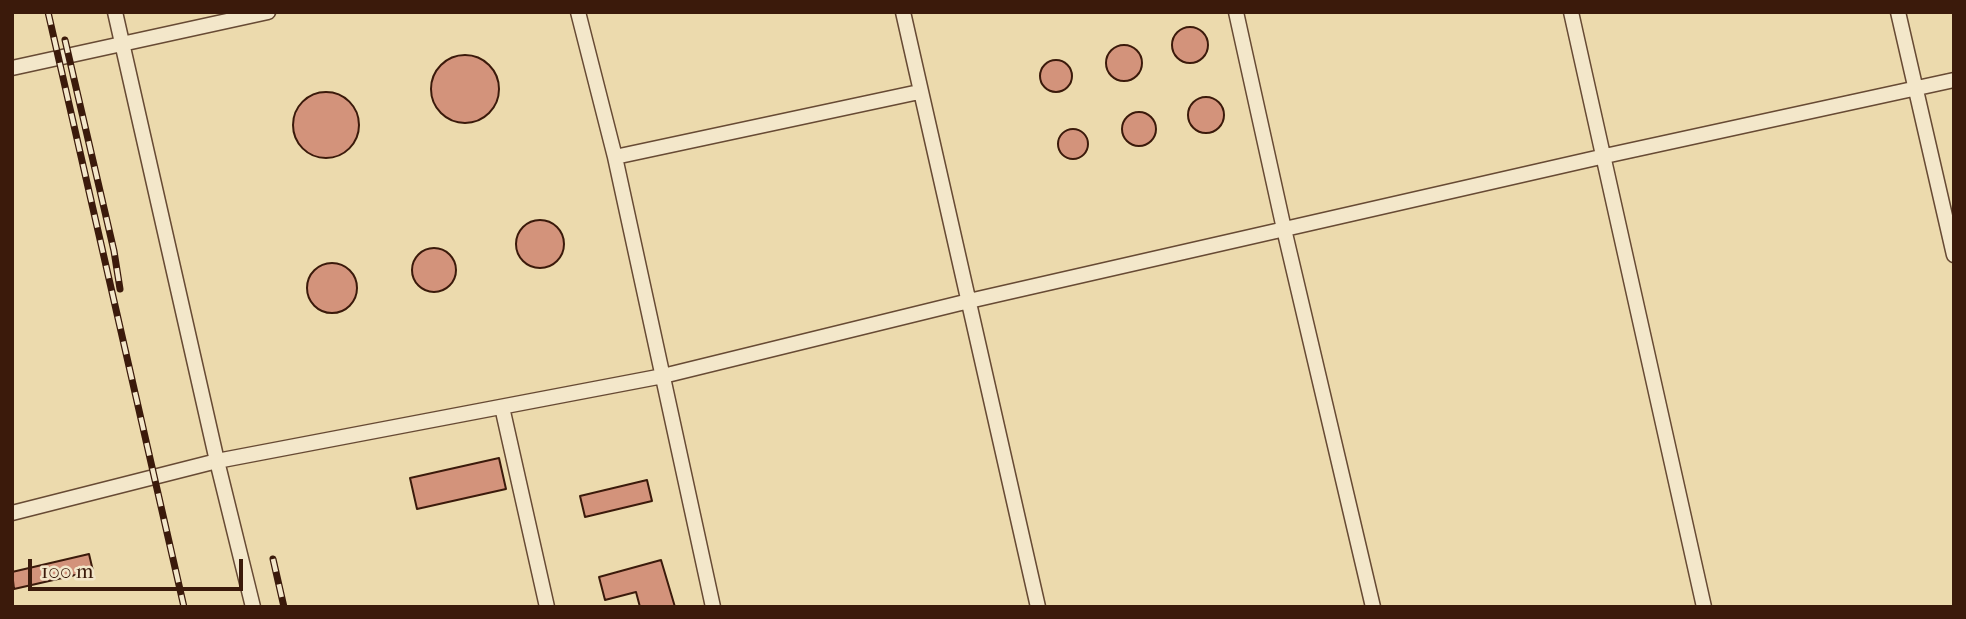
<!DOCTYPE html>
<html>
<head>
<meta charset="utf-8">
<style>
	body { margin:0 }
	#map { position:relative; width:1966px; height:619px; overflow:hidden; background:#ecdaad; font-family:"IM FELL French Canon",serif }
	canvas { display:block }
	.frame { position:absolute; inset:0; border:14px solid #3b1a0b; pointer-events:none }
	.scale { position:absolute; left:28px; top:559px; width:215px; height:32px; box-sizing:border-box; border:4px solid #3b1a0b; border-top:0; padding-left:9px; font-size:21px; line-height:24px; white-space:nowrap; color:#3b1a0b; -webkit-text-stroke:5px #f3e7ca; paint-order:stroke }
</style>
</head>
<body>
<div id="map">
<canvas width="1966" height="619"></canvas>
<div class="frame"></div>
<div class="scale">100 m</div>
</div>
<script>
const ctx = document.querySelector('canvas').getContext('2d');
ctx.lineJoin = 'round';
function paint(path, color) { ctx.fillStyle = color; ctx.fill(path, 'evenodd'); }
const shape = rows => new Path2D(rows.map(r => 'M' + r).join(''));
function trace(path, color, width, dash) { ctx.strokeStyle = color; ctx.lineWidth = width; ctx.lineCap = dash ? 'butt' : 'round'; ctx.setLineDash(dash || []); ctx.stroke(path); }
const building = shape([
	'1172 45a18 18 0 1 1 36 0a18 18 0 1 1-36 0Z',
	'1106 63a18 18 0 1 1 36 0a18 18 0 1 1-36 0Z',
	'431 89a34 34 0 1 1 68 0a34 34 0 1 1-68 0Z',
	'1040 76a16 16 0 1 1 32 0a16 16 0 1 1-32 0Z',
	'293 125a33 33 0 1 1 66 0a33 33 0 1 1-66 0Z',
	'1188 115a18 18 0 1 1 36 0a18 18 0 1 1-36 0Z',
	'1122 129a17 17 0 1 1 34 0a17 17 0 1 1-34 0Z',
	'1058 144a15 15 0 1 1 30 0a15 15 0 1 1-30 0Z',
	'516 244a24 24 0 1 1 48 0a24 24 0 1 1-48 0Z',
	'412 270a22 22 0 1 1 44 0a22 22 0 1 1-44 0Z',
	'307 288a25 25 0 1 1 50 0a25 25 0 1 1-50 0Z',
	[499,458,506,489,417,509,410,478,499,458],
	[647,480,652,501,585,517,580,496,647,480],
	[89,554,93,571,14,589,12,572,89,554],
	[661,560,675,607,640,607,636,592,605,600,599,577,661,560]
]);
const minor = shape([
	[115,12,217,461,253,607],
	[578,12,615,157,713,607],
	[903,12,1038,607],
	[1236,12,1284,229,1373,607],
	[1571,12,1704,607],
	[1898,12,1954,255],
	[12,68,268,12],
	[615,157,919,92],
	[502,407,547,607],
	[12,513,217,461,663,376,969,301,1605,156,1954,80]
]);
const rail = shape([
	[48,12,184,607],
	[65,40,114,251,120,289],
	[273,559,284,607]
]);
paint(building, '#d3937b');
trace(building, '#3b1a0b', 2);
trace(minor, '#674a34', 17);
trace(minor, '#f3e7ca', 14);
trace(rail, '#3b1a0b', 7);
trace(rail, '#f3e7ca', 4.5, [13]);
</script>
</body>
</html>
